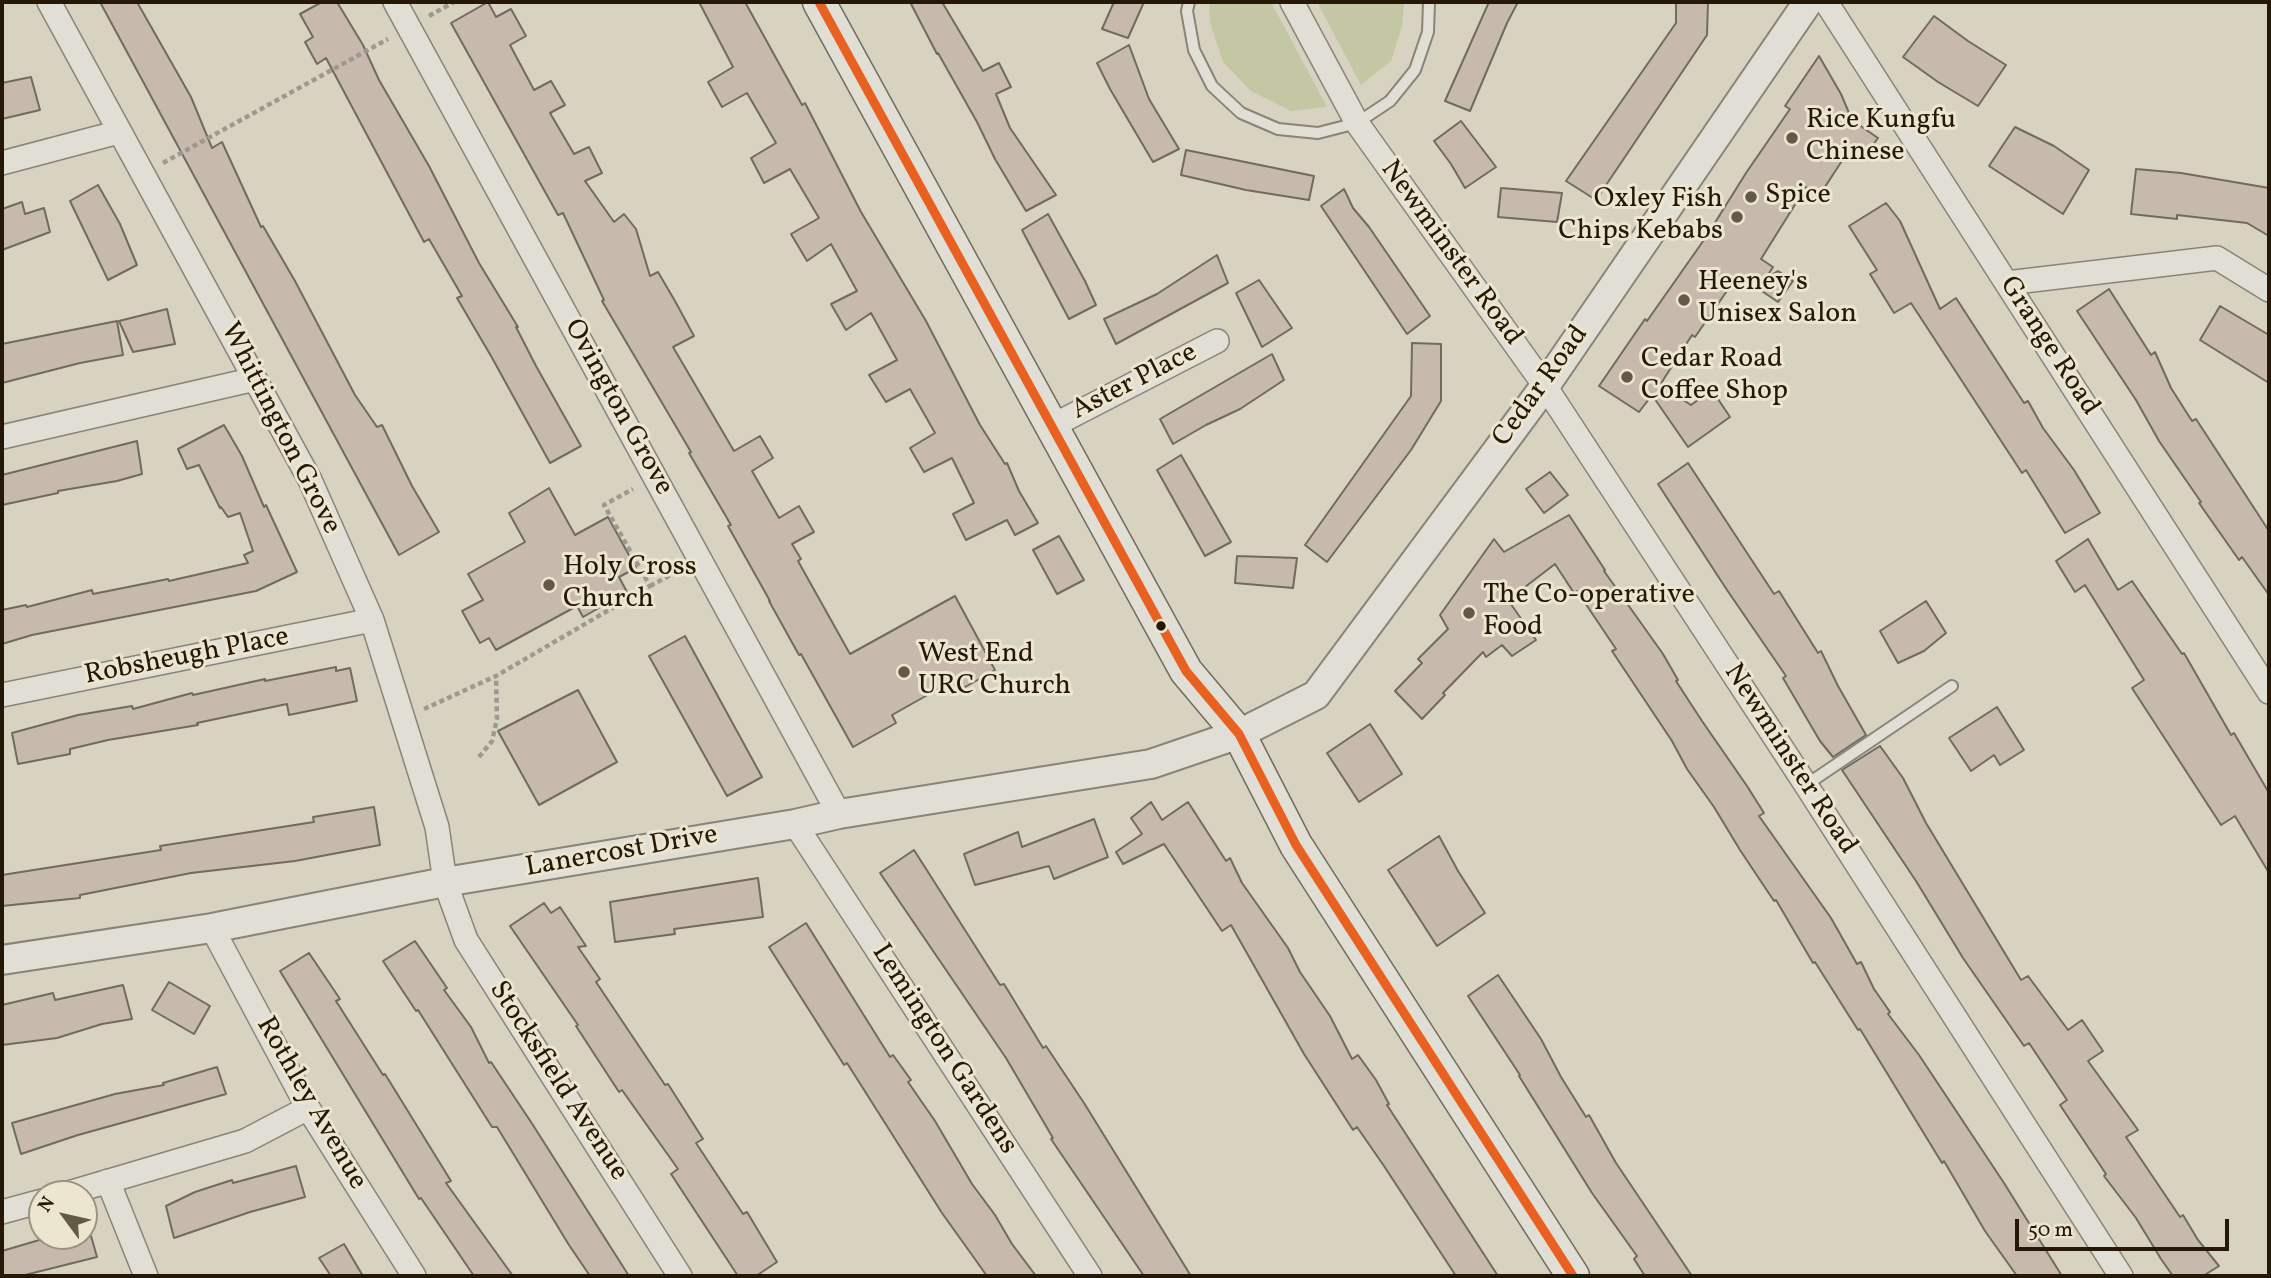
<!DOCTYPE html>
<html>
<head>
<meta charset="utf-8">
<style>
	body { margin:0 }
	#map { position:relative; width:2271px; height:1278px; overflow:hidden; background:#d8d2c0; font-family:Vollkorn,serif }
	canvas { display:block }
	.frame { position:absolute; inset:0; border:4px solid #251806; pointer-events:none }
	.north { position:absolute; left:28px; top:1180px; width:70px; height:70px; box-sizing:border-box; background:#ece5d0; border:2px solid #9c937f; border-radius:50%; rotate:303deg; font-size:19px; font-weight:700; line-height:28px; text-align:center; color:#251806 }
	.north::after { content:''; display:block; margin:auto; width:24px; height:32px; background:#645947; clip-path:polygon(50% 0,100% 100%,50% 72%,0 100%) }
	.scale { position:absolute; left:2015px; top:1219px; width:214px; height:32px; box-sizing:border-box; border:4px solid #251806; border-top:0; padding-left:9px; font-size:21px; line-height:24px; white-space:nowrap; color:#251806; -webkit-text-stroke:5px #ece5d0; paint-order:stroke }
</style>
</head>
<body>
<div id="map">
<canvas width="2271" height="1278"></canvas>
<div class="frame"></div>
<div class="north">N</div>
<div class="scale">50 m</div>
</div>
<script>
const ctx = document.querySelector('canvas').getContext('2d');
ctx.lineJoin = 'round';
function paint(path, color) { ctx.fillStyle = color; ctx.fill(path, 'evenodd'); }
const shape = rows => new Path2D(rows.map(r => 'M' + r).join(''));
function trace(path, color, width, dash) { ctx.strokeStyle = color; ctx.lineWidth = width; ctx.lineCap = dash ? 'butt' : 'round'; ctx.setLineDash(dash || []); ctx.stroke(path); }
function write(font, color, halo, rows, align = 'center') {
  ctx.font = font + ' Vollkorn,serif'; ctx.lineWidth = 6; ctx.setLineDash([]); ctx.textBaseline = 'middle'; ctx.strokeStyle = halo; ctx.fillStyle = color; for (const [text, x, y, turn = 0] of rows) {
    ctx.save(); ctx.translate(x, y); ctx.rotate((+turn || 0) * Math.PI / 180); ctx.textAlign = isNaN(turn) ? turn : align; if (halo) ctx.strokeText(text, 0, 0); ctx.fillText(text, 0, 0); ctx.restore();
  }
}
const green = shape([
	[1209,2,1271,2,1327,107,1291,111,1251,91,1223,62,1210,23],
	[1317,2,1404,2,1402,27,1391,61,1361,85]
]);
const building = shape([
	[100,2,137,2,191,97,212,148,222,142,261,227,263,226,295,281,355,395,377,427,382,425,412,486,439,532,399,555,100,2],
	[322,2,337,2,363,45,379,80,429,166,479,263,518,327,516,327,536,366,581,446,550,463,491,356,457,298,462,296,429,239,424,242,326,58,317,64,305,42,313,37,300,14,322,2],
	[488,2,496,17,511,9,526,36,510,45,534,90,551,81,565,105,550,113,574,154,589,147,602,173,585,181,614,222,624,214,636,229,650,276,658,272,675,301,694,336,673,347,734,451,760,436,773,458,752,471,779,518,799,506,814,532,792,544,801,559,798,561,850,654,955,596,995,670,953,694,947,684,892,715,896,723,853,747,801,654,799,655,769,601,770,601,728,526,731,525,689,453,691,452,602,301,604,300,563,213,558,215,451,23,488,2],
	[699,2,745,2,802,105,805,103,861,212,926,321,980,425,1005,464,1007,463,1019,491,1038,523,1015,535,1007,520,966,540,953,514,974,503,952,458,924,472,910,448,935,433,910,389,886,402,869,375,897,360,871,313,846,330,831,304,857,291,831,244,807,261,791,234,819,218,790,169,764,183,751,158,776,143,747,93,722,107,708,82,733,67,699,2],
	[910,2,942,2,983,71,999,63,1011,87,996,94,1010,128,1056,195,1026,211,995,159,977,122,938,53,937,54,910,2],
	[1114,2,1144,2,1128,38,1102,29,1114,2],
	[1489,2,1518,2,1507,23,1470,111,1445,101,1489,2],
	[1676,2,1708,2,1707,35,1596,200,1566,181,1676,23,1676,2],
	[1934,16,1968,41,2006,65,1978,106,1938,82,1903,57,1934,16],
	[1129,45,1149,99,1179,149,1153,162,1110,89,1097,63,1129,45],
	[1819,56,1841,94,1852,120,1878,138,1865,156,1851,147,1819,196,1806,187,1761,259,1773,267,1766,278,1778,271,1793,281,1778,302,1738,275,1695,337,1692,335,1660,385,1691,405,1712,390,1730,417,1688,447,1652,395,1639,412,1599,386,1645,319,1647,321,1706,237,1746,173,1790,109,1785,106,1819,56],
	[31,77,40,110,2,119,2,83,31,77],
	[1461,121,1496,167,1465,188,1451,164,1434,141,1461,121],
	[2015,127,2054,146,2089,170,2063,214,1989,166,2015,127],
	[1186,150,1314,176,1309,200,1246,190,1181,175,1186,150],
	[2136,169,2181,173,2269,188,2269,236,2247,223,2177,215,2177,219,2131,214,2136,169],
	[98,185,120,224,137,265,108,280,70,201,98,185],
	[1501,188,1562,193,1557,222,1498,217,1501,188],
	[1344,189,1353,208,1369,227,1430,316,1407,334,1321,206,1344,189],
	[22,202,25,214,44,208,50,232,2,250,2,209,22,202],
	[1886,203,1900,221,1940,309,1956,298,2024,403,2028,401,2043,428,2074,470,2100,513,2065,533,2026,470,2022,473,1911,303,1894,313,1870,274,1877,270,1849,226,1886,203],
	[1048,214,1085,281,1096,305,1069,319,1022,230,1048,214],
	[1217,255,1228,283,1116,344,1104,319,1157,294,1217,255],
	[1259,280,1292,328,1262,347,1236,293,1259,280],
	[2109,289,2151,355,2155,352,2171,388,2192,421,2196,419,2269,531,2269,595,2242,557,2239,560,2199,503,2201,502,2159,441,2136,400,2077,311,2109,289],
	[2220,306,2269,335,2269,383,2200,340,2220,306],
	[167,309,175,344,133,352,119,321,167,309],
	[117,321,123,355,80,363,2,383,2,344,117,321],
	[1412,343,1441,344,1441,401,1411,450,1327,562,1305,545,1411,396,1412,343],
	[1272,354,1284,380,1240,409,1206,425,1173,444,1160,419,1272,354],
	[224,425,242,456,264,507,266,505,297,572,256,591,32,635,2,644,2,610,26,605,27,607,92,590,93,594,168,579,169,581,248,563,244,555,253,551,240,513,228,517,221,507,220,508,199,465,187,469,178,449,224,425],
	[137,441,142,474,117,481,58,491,58,493,2,505,2,475,137,441],
	[1181,455,1231,542,1205,556,1157,470,1181,455],
	[1688,463,1774,594,1779,591,1818,653,1821,651,1838,686,1866,735,1833,757,1820,741,1783,678,1786,676,1727,590,1658,484,1688,463],
	[1550,472,1568,495,1544,513,1526,489,1550,472],
	[549,488,575,535,608,517,636,568,619,577,627,592,583,617,577,606,496,650,489,638,480,643,462,611,483,600,468,574,525,542,509,513,549,488],
	[1569,515,1605,570,1604,571,1663,654,1678,680,1676,681,1702,721,1747,786,1764,813,1759,816,1831,918,1857,964,1861,962,1874,989,1890,1012,1888,1014,1919,1055,2004,1183,2062,1276,2017,1276,1985,1231,1944,1161,1942,1163,1860,1029,1858,1030,1815,962,1813,963,1776,900,1774,901,1740,850,1714,807,1687,769,1672,741,1612,651,1616,649,1577,591,1574,593,1555,564,1508,600,1536,640,1512,656,1502,645,1486,657,1483,652,1443,693,1445,695,1422,719,1395,691,1422,663,1418,659,1448,629,1440,615,1494,539,1504,552,1569,515],
	[1059,536,1084,580,1057,594,1033,550,1059,536],
	[2088,539,2118,590,2132,581,2182,654,2184,653,2231,735,2234,733,2269,793,2269,873,2235,816,2221,825,2132,688,2144,680,2113,630,2085,585,2075,592,2056,561,2088,539],
	[1237,556,1297,558,1293,588,1235,583,1237,556],
	[1926,601,1946,633,1924,651,1898,663,1880,631,1926,601],
	[685,636,762,777,727,796,649,656,685,636],
	[336,667,336,671,350,668,357,701,289,715,287,704,197,723,198,725,108,740,70,749,70,754,18,764,12,733,78,715,132,706,133,709,192,693,193,695,265,679,265,681,336,667],
	[578,690,617,762,539,805,498,731,578,690],
	[1997,707,2024,750,2000,765,1994,755,1971,771,1949,738,1997,707],
	[1370,724,1402,774,1359,802,1327,753,1370,724],
	[1880,746,1903,778,1926,823,2021,980,2028,976,2068,1030,2082,1020,2103,1051,2088,1061,2138,1130,2126,1137,2180,1217,2183,1215,2198,1240,2219,1266,2203,1276,2173,1276,2161,1259,2136,1218,2104,1176,2106,1174,2060,1105,2067,1100,2029,1043,2024,1046,1963,958,1916,881,1842,770,1880,746],
	[1151,802,1162,820,1188,802,1226,861,1230,858,1242,883,1288,948,1300,972,1330,1016,1352,1059,1358,1055,1376,1080,1389,1104,1387,1105,1498,1276,1456,1276,1384,1166,1357,1127,1353,1130,1304,1054,1231,925,1222,931,1164,844,1123,864,1116,852,1142,834,1131,818,1151,802],
	[374,807,380,845,295,861,191,873,80,895,80,898,2,906,2,875,161,850,160,846,314,822,313,817,374,807],
	[1094,819,1108,857,1054,879,1049,866,975,885,964,854,1018,832,1022,847,1094,819],
	[1439,836,1458,871,1485,913,1437,946,1388,870,1439,836],
	[914,850,1000,985,1004,984,1043,1048,1046,1046,1084,1103,1191,1276,1144,1276,1051,1139,1053,1138,1006,1058,880,873,914,850],
	[758,878,763,917,674,929,675,934,615,942,610,902,758,878],
	[544,903,551,913,560,907,586,946,578,947,600,979,596,982,665,1085,668,1084,703,1139,696,1143,743,1214,747,1212,777,1262,756,1276,738,1276,671,1174,678,1169,622,1090,619,1092,576,1026,578,1025,510,926,544,903],
	[806,923,890,1057,893,1055,911,1080,908,1082,935,1121,972,1184,995,1215,1012,1244,1036,1276,987,1276,942,1213,847,1063,844,1065,769,947,806,923],
	[415,941,447,988,444,990,471,1027,489,1063,491,1062,531,1122,629,1276,590,1276,569,1245,497,1127,492,1127,418,1010,416,1011,383,961,415,941],
	[309,953,340,999,336,1001,383,1075,385,1074,451,1181,446,1183,513,1276,474,1276,421,1198,419,1199,280,971,309,953],
	[1498,975,1541,1039,1561,1077,1586,1117,1589,1115,1616,1163,1692,1276,1645,1276,1634,1259,1637,1256,1592,1193,1519,1076,1520,1075,1468,996,1498,975],
	[169,982,210,1006,194,1034,152,1010,169,982],
	[123,985,132,1019,102,1024,57,1038,2,1045,2,1005,53,993,55,1000,123,985],
	[217,1067,226,1094,78,1135,21,1154,12,1123,115,1094,164,1085,163,1083,217,1067],
	[296,1166,305,1197,250,1212,174,1238,166,1206,195,1192,232,1180,233,1183,296,1166],
	[53,1236,91,1236,97,1257,21,1276,2,1276,2,1251,53,1236],
	[344,1244,363,1276,331,1276,319,1258,344,1244]
]);
const path = shape([
	[429,16,454,2],
	[163,163,388,39],
	[650,586,680,570],
	[424,709,496,676,650,586,604,505,633,489],
	[479,757,492,741,497,719,496,676]
]);
const service = shape([
	[1189,2,1187,11,1194,50,1212,86,1241,113,1278,129,1318,133,1357,123,1390,101,1415,70,1428,32,1429,2],
	[1806,785,1952,686]
]);
const minor = shape([
	[49,2,310,480,372,620,437,827,445,882,466,940,680,1276],
	[395,2,839,814],
	[1292,2,1357,123,1545,386,1806,785,2121,1276],
	[1826,2,2269,692],
	[2,163,119,132],
	[2007,283,2217,258,2269,290],
	[1052,426,1217,341],
	[2,437,255,379],
	[2,695,372,620],
	[795,824,1090,1276],
	[212,928,308,1108,414,1276],
	[108,1181,146,1276],
	[65,1194,245,1141,308,1108],
	[2,1212,42,1201]
]);
const tertiary = shape([
	[2,960,212,928,445,882,795,824,839,814,1151,764,1239,734,1316,695,1545,386,1808,2]
]);
const secondary = shape([
	[819,2,1186,671,1239,734,1296,845,1573,1276]
]);
const bus1 = shape([
	[819,2,1186,671,1239,734,1296,845,1573,1276]
]);
const markers = [
	[1792,138,7,"#645947"],
	[1751,197,7,"#645947"],
	[1737,217,7,"#645947"],
	[1684,300,7,"#645947"],
	[1627,377,7,"#645947"],
	[549,585,7,"#645947"],
	[1469,613,7,"#645947"],
	[1161,626,6,"#251806"],
	[904,672,7,"#645947"]
];
const poiNames = [
	["Rice Kungfu",1806,122],
	["Chinese",1806,154],
	["Spice",1765,197],
	["Oxley Fish",1723,201,"right"],
	["Chips Kebabs",1723,233,"right"],
	["Heeney's",1698,284],
	["Unisex Salon",1698,316],
	["Cedar Road",1641,361],
	["Coffee Shop",1641,393],
	["Holy Cross",563,569],
	["Church",563,601],
	["The Co-operative",1483,597],
	["Food",1483,629],
	["West End",918,656],
	["URC Church",918,688]
];
const streetNames = [
	["Newminster Road",1450,254,54],
	["Grange Road",2048,347,57],
	["Aster Place",1135,383,-27],
	["Cedar Road",1542,387,-54],
	["Ovington Grove",617,408,61],
	["Whittington Grove",279,429,63],
	["Robsheugh Place",187,658,-11],
	["Newminster Road",1789,760,57],
	["Lanercost Drive",622,853,-10],
	["Lemington Gardens",943,1050,57],
	["Stocksfield Avenue",557,1082,57],
	["Rothley Avenue",310,1104,60]
];
paint(green, '#c4c7a4');
paint(building, '#c7baad');
trace(building, '#706b5f', 2);
trace(service, '#898478', 14);
trace(minor, '#898478', 26);
trace(tertiary, '#898478', 32);
trace(secondary, '#706b5f', 35);
trace(path, '#9d9990', 4.5, [5, 3.5]);
trace(service, '#e1ded5', 10);
trace(minor, '#e1ded5', 23);
trace(tertiary, '#e1ded5', 28);
trace(secondary, '#e1ded5', 32);
trace(bus1, '#e86121', 9);
for (const [x, y, r, color] of markers) { const dot = new Path2D(); dot.arc(x, y, r, 0, 2 * Math.PI); ctx.fillStyle = color; ctx.fill(dot); trace(dot, '#ece5d0', 2.5); }
write('28px', '#251806', '#ece5d0', poiNames, 'left');
write('28px', '#251806', '#ece5d0', streetNames);
</script>
</body>
</html>
